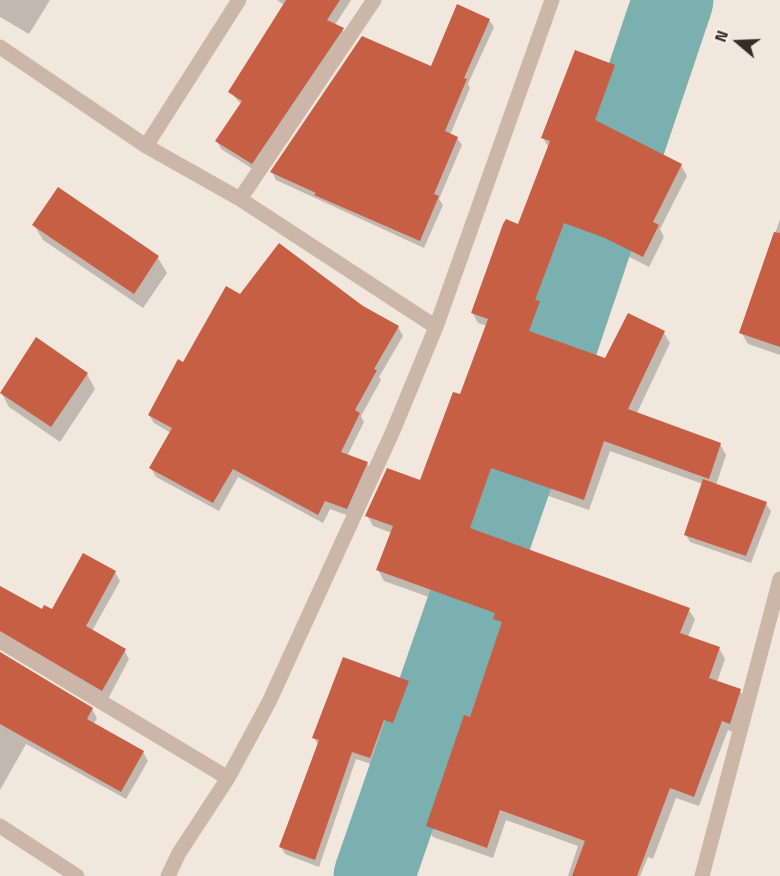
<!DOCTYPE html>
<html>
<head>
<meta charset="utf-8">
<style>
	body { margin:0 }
	#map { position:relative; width:780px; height:876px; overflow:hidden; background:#f2e7dc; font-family:"Titillium Web",sans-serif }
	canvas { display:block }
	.north { position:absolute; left:708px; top:12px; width:60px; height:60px; -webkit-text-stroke:4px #faf1e8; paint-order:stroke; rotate:289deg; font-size:16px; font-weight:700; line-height:24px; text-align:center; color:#372c28 }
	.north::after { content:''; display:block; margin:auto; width:21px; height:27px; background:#372c28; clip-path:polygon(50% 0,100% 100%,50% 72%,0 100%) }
</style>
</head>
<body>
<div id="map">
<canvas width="780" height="876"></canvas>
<div class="north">N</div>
</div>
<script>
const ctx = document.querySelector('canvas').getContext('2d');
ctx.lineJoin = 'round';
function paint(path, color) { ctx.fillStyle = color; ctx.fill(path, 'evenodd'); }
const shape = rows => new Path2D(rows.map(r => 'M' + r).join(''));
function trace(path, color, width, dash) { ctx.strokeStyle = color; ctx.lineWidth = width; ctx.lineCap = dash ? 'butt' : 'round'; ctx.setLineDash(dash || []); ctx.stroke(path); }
const shadow = shape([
	[0,0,50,0,29,34,0,17],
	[277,0,351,0,335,25,342,29,347,36,256,171,221,149,217,141,241,104,230,92,284,5],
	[489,20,494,27,468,84,470,88,450,135,457,138,462,145,439,199,443,205,424,248,276,180,272,172,431,68],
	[614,66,620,76,602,126,681,165,687,176,660,229,664,237,649,267,612,248,570,233,542,308,545,313,537,336,606,360,664,333,670,343,637,413,720,444,726,455,716,485,766,504,771,511,751,563,690,542,686,535,703,484,610,451,589,510,497,478,478,533,688,609,695,619,688,637,719,648,725,659,717,682,740,691,746,701,735,733,728,730,699,806,676,798,653,859,648,857,640,876,568,876,578,846,506,820,493,858,433,837,427,826,471,719,501,630,496,621,384,581,378,570,392,533,373,526,367,515,421,482,461,396,487,326,478,323,472,312,519,226,549,148,543,138],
	[58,189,158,258,167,273,143,308,43,240,34,225],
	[780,219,780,355,748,344,741,332],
	[241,296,362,307,398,327,403,336,379,377,381,380,361,416,364,422,347,456,367,463,372,472,352,517,330,509,323,523,238,477,219,511,156,477,151,468,171,433,154,423,149,415,184,364],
	[87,374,95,389,60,442,9,407,1,392],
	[115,572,120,581,92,631,124,650,129,659,108,699,0,641,0,588,42,611,52,611],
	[0,652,92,709,97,718,93,725,143,752,148,761,126,799,26,744,0,790],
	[408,682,412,690,397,730,388,727,374,765,356,759,319,867,285,854,281,847,319,746,314,738]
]);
const river = shape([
	[374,876,527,434,673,0]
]);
const building = shape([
	[286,0,340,0,327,20,344,28,252,164,215,141,242,101,228,92],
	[457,4,490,19,464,78,467,79,445,131,458,137,434,194,439,196,420,241,314,195,316,193,270,172,362,36,431,66],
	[575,50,615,65,595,120,682,164,653,222,659,225,643,257,605,238,564,223,535,300,540,301,529,331,605,358,628,313,665,331,628,409,721,443,709,479,604,441,584,500,491,468,470,528,690,608,680,633,720,647,709,678,741,689,730,724,722,721,694,797,670,788,637,876,572,876,585,841,500,810,487,848,426,826,464,715,470,717,502,622,493,619,495,613,376,570,393,526,365,516,387,468,420,480,453,392,460,394,488,319,471,313,503,224,506,219,518,224,550,141,541,138],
	[58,187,159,256,134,294,32,225],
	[774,232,780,233,780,347,739,333],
	[279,243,363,306,399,326,374,369,377,370,355,410,360,413,341,452,368,462,347,509,325,501,318,515,233,469,213,503,149,468,172,428,148,415,178,359,183,362,226,286,240,294],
	[36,337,88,373,51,427,0,393],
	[703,479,767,502,746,556,684,535],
	[83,553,116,571,86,626,126,649,102,691,0,631,0,586,42,609,44,605,52,609],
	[0,652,93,708,87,719,144,751,121,792,0,724],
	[343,657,409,681,393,723,384,720,370,758,352,752,315,860,279,847,319,740,312,738]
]);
const minor = shape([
	[0,47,146,146,240,199,436,327],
	[146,146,239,0],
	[240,199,374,0],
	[0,641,228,778],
	[0,826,77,876],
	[168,876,179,853,228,778,269,702,393,431,436,327,552,0],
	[702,876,780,579]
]);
paint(shadow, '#0003');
trace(river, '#7ab0b0', 81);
paint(building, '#c75f45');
trace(minor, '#cbb6a8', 15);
</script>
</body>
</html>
